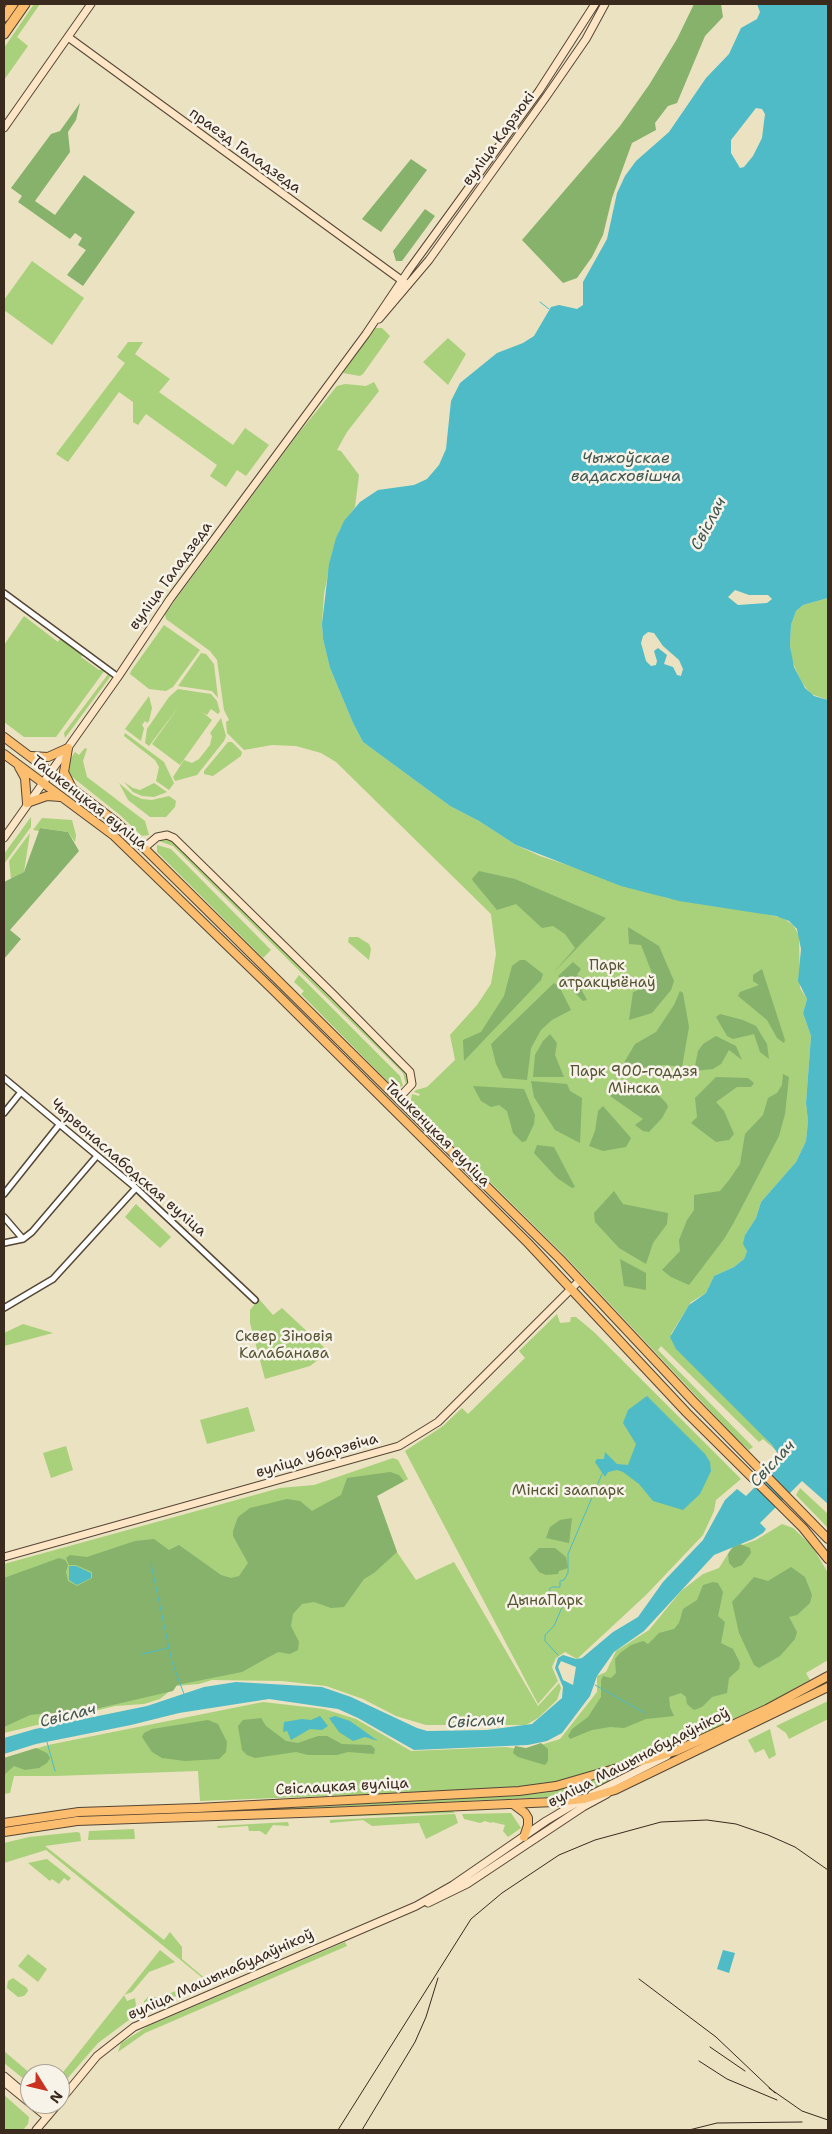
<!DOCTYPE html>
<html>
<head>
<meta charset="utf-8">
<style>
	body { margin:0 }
	#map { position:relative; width:832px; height:2134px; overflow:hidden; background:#eae2c1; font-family:"Shantell Sans",sans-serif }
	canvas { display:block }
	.frame { position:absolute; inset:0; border:5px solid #3b2a1e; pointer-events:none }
	.north { position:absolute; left:20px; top:2064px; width:50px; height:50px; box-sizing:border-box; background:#f7f3e8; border:1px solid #aca397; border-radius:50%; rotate:126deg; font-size:14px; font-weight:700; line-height:20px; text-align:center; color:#3b2a1e }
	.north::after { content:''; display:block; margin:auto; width:18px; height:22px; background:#c8321e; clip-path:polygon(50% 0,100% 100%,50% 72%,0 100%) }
</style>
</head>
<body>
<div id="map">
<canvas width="832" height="2134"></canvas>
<div class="frame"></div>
<div class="north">N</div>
</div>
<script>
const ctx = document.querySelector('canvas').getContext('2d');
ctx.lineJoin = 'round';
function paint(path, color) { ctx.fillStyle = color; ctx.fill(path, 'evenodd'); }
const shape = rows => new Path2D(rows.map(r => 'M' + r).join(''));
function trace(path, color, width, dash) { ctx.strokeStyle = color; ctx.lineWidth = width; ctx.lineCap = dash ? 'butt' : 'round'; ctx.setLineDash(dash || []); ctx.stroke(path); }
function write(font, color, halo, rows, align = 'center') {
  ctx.font = font + ' "Shantell Sans",sans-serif'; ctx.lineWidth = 5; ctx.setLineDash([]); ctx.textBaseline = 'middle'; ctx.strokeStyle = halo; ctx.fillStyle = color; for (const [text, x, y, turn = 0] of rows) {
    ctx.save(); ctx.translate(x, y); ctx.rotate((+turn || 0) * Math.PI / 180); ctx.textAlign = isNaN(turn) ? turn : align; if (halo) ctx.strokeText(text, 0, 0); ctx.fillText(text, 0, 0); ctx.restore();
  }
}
const green = shape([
	[34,4,40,4,17,37,28,46,4,80,4,48],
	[32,261,84,298,52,345,4,310,4,300],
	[375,328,382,328,390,336,363,374,360,376,343,373],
	[448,338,466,354,448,385,423,362],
	[128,342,143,342,135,354,170,379,159,392,233,445,245,428,269,445,246,476,237,470,226,487,210,476,217,465,146,414,138,425,133,422,133,402,119,392,68,462,56,454,125,363,117,357],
	[374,382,379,391,347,432,337,450,341,451,359,475,355,507,340,529,332,553,324,594,322,624,323,639,330,668,353,723,363,742,450,806,479,821,516,845,540,856,667,898,753,911,783,918,793,925,799,935,800,988,807,999,803,1013,811,1036,806,1103,808,1121,806,1141,796,1162,761,1202,756,1218,745,1235,747,1251,744,1259,734,1267,714,1276,706,1293,691,1302,671,1334,778,1452,763,1439,759,1442,661,1346,658,1350,753,1447,749,1450,732,1434,565,1256,413,1106,411,1100,412,1094,419,1096,420,1094,414,1092,416,1090,427,1087,455,1060,450,1035,477,1005,491,984,496,954,491,914,336,762,321,753,296,746,272,745,244,750,227,733,226,722,229,720,224,710,217,660,210,651,166,619,165,614,298,434,337,386,345,384,366,386],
	[828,598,828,700,811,694,802,683,792,661,790,646,791,625,796,611,803,605],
	[24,616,58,642,61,637,84,653,81,657,99,670,105,670,56,737,24,737,4,722,4,645],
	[164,625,200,650,173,687,166,691,149,689,130,674,131,671],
	[201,653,206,654,214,664,218,698,212,691,178,686],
	[109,673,110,677,65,738,64,733],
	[178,689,211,694,217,701,220,712,218,714,211,709,207,715,202,712,212,720,180,765,152,744,180,705,149,746,145,743,147,729,169,697],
	[149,696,152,708,149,721,147,723,145,721,142,725,144,728,141,741,125,729],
	[221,718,226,736,224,741,197,775,175,781,173,777,184,760,192,763,199,759,210,745,212,736,210,733],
	[125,733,164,762,174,783,169,790,156,781,159,767,155,760,124,736],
	[228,742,232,742,242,752,241,756,213,776,204,774,204,771],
	[85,748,87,749,83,761,87,777,145,821,149,835,142,836,120,815,71,776,69,772,69,761,75,752,79,755],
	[124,782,133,788,140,790,154,783,167,792,154,797,142,796,133,792],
	[119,783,133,795,142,799,152,800,169,796,176,801,175,807,166,817,150,817,128,800],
	[31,817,31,827,4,864,4,854],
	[42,818,72,820,76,835,75,842,68,832,41,828,39,831,33,830],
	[30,833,24,872,11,879,9,861],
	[166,838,173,841,408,1073,409,1079,406,1084,403,1073,173,846,159,841],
	[157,845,171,849,271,950,263,958,157,852],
	[349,937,358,937,369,944,371,949,369,960,348,942],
	[299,975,400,1076,403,1086,398,1087,391,1085,301,994,304,991,294,982],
	[136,1204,171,1237,160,1248,125,1217],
	[259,1299,273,1315,282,1308,327,1350,318,1360,310,1366,265,1379,250,1323,250,1310],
	[557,1314,560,1323,570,1322,571,1317,576,1317,594,1332,741,1479,716,1500,714,1511,703,1535,646,1595,577,1659,565,1652,556,1658,552,1667,558,1681,538,1704,405,1451,443,1426,462,1408,468,1414,525,1358,519,1351],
	[23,1324,53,1333,4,1346,4,1333],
	[248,1407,255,1431,207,1444,200,1420],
	[66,1446,73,1470,51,1478,43,1453],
	[393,1458,398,1460,408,1479,377,1496,397,1552,416,1580,454,1562,538,1706,559,1683,561,1688,557,1700,538,1718,526,1725,426,1725,396,1716,363,1699,326,1686,282,1681,212,1680,199,1684,176,1686,160,1699,144,1704,115,1706,4,1733,4,1564,280,1488,314,1485],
	[800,1488,828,1514,828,1528,796,1495],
	[782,1524,793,1528,812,1546,828,1573,828,1660,806,1673,810,1680,762,1707,705,1735,667,1750,560,1782,504,1789,200,1801,198,1771,55,1776,14,1776,10,1793,4,1794,4,1758,48,1745,263,1702,324,1709,356,1719,411,1751,506,1747,525,1750,560,1739,597,1692,597,1676,606,1672,616,1651,649,1630,681,1591,703,1574,719,1568,731,1549,756,1540],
	[828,1701,828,1719,789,1739,786,1733,776,1726],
	[770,1729,776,1755,769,1759,764,1749,755,1753,748,1740],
	[625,1772,584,1794,551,1797,201,1813,514,1795,573,1785],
	[450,1810,455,1813,330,1817,333,1816],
	[511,1813,521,1828,508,1837,503,1831,505,1825,492,1822,491,1823,485,1821,480,1823,464,1819,462,1814],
	[455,1814,458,1823,426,1839,419,1823,372,1826,363,1820,330,1823,330,1820],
	[288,1822,289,1826,273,1825,266,1835,260,1831,249,1831,248,1826,218,1828,217,1826],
	[134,1829,135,1839,88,1840,89,1831],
	[77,1832,80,1833,81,1841,45,1846,164,1940,170,1932,182,1947,182,1959,207,1980,205,1980,46,1850,4,1863,4,1843,29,1837],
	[47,1859,71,1878,68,1881,64,1878,59,1884,52,1879,50,1881,28,1863],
	[345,1942,347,1946,145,2033,118,2052,121,2043,148,2026],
	[160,1950,175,1962,149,1972,132,1992,124,1995,127,2001,135,1998,137,2014,98,2043,60,2087,60,2076],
	[28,1954,47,1969,38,1982,18,1966],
	[13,1978,27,1988,28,1991,24,1996,18,1997,7,1988,8,1981],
	[195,1983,199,1986,144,2010,144,2001,148,1997,161,1997],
	[4,2051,31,2074,30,2084,4,2063],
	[4,2095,29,2117,28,2124,23,2130,4,2130]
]);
const forest = shape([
	[694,4,721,4,723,17,705,36,677,103,668,106,655,123,656,130,632,143,612,198,603,235,592,257,577,278,563,283,522,240,620,126,649,85,677,39],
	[80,103,76,120,68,132,70,152,35,201,55,215,84,175,135,212,83,286,67,275,86,250,78,245,82,238,75,233,70,239,18,202,22,196,11,188,51,134,60,131],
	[411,159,427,170,381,232,362,219],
	[425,209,435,216,402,261,396,261,393,251],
	[40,828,68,832,79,851,10,930,21,939,4,959,4,882,24,872],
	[479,871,515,879,606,918,553,973,575,948,565,934,553,926,542,928,516,904,497,910,473,881,472,879],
	[628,927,659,946,674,981,671,990,652,1013,629,1020,633,992,656,983,641,945,629,944],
	[520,960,525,960,543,974,541,980,464,1061,463,1040,481,1032,504,996,512,966],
	[573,962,581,969,577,975,586,979,580,987,587,1000,583,1001,558,976],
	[762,969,785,1040,784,1043,777,1038,767,1020,738,996,740,992,759,985,753,981,753,975],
	[554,983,559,986,571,1010,552,1020,541,1030,531,1048,527,1080,503,1078,496,1064,491,1044],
	[680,991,683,993,689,1027,682,1067,664,1065,624,1070,625,1061,635,1044,656,1032,674,1005],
	[720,1014,743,1020,756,1026,767,1044,769,1059,760,1052,754,1034,733,1039,727,1036,716,1017],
	[550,1034,557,1043,555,1055,564,1077,533,1077,535,1055,543,1041],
	[716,1036,736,1046,742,1060,729,1050,721,1064,713,1069,694,1071,698,1051,703,1044],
	[783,1074,789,1077,785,1114,779,1136,733,1224,724,1239,689,1285,671,1277,662,1270,680,1251,679,1240,687,1220,694,1210,694,1195,720,1191,729,1180,740,1164,745,1134,763,1115,768,1098,777,1093,782,1085],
	[716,1077,748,1078,754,1083,751,1087,737,1087,716,1102,724,1111,734,1134,729,1140,716,1142,691,1123,697,1117,695,1098],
	[531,1081,567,1084,570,1091,582,1098,580,1143,555,1130,534,1097],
	[623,1082,649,1085,667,1104,668,1107,662,1118,649,1132,643,1131,635,1125,643,1119,610,1096],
	[473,1086,524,1089,535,1115,534,1124,526,1141,522,1142,513,1133,507,1111,499,1105,491,1107,481,1101],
	[603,1106,631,1138,626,1147,603,1151,589,1146,595,1131,598,1111],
	[537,1145,554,1147,575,1187,572,1188,557,1178,534,1153],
	[614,1191,623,1204,668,1213,667,1224,653,1243,646,1264,619,1248,595,1222,594,1213],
	[620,1259,646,1273,646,1290,624,1286],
	[390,1472,399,1475,404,1481,377,1496,397,1552,374,1573,364,1579,344,1607,331,1608,314,1602,302,1604,293,1614,291,1626,299,1642,298,1650,290,1654,278,1652,242,1672,177,1685,173,1691,65,1716,48,1713,30,1715,4,1727,4,1578,59,1558,65,1560,68,1565,66,1572,68,1581,77,1586,92,1578,92,1572,76,1565,69,1565,66,1558,70,1555,87,1557,135,1541,154,1539,169,1550,179,1545,221,1575,231,1578,239,1576,248,1563,233,1536,233,1531,238,1517,250,1508,287,1499,300,1501,312,1511,341,1495,347,1478],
	[572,1518,569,1543,546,1538,550,1527,560,1520],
	[740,1544,750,1548,751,1553,742,1565,734,1568,729,1563,728,1554,733,1547],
	[539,1548,555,1548,566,1557,568,1568,559,1571,558,1574,546,1575,539,1572,529,1558],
	[791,1567,805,1577,812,1595,810,1603,797,1615,789,1617,797,1632,795,1639,780,1656,759,1668,754,1665,739,1633,732,1602,754,1577,768,1581],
	[713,1582,718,1583,723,1592,718,1616,725,1622,721,1643,733,1649,740,1663,739,1669,729,1678,727,1693,712,1697,702,1707,694,1710,687,1704,686,1697,681,1693,669,1697,670,1707,674,1716,646,1719,624,1728,610,1727,592,1730,570,1739,568,1736,572,1729,588,1717,601,1697,601,1680,603,1676,611,1678,616,1673,615,1659,620,1653,631,1645,643,1641,648,1644,659,1633,674,1629,679,1623,683,1609,697,1600,703,1585],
	[261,1718,266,1726,286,1741,298,1743,318,1736,327,1736,342,1744,371,1745,375,1749,374,1754,348,1752,337,1755,308,1755,296,1752,255,1758,247,1755,242,1750,238,1726,243,1720],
	[208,1720,218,1724,227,1742,226,1752,219,1759,185,1761,162,1758,152,1752,142,1737,144,1733,152,1729],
	[541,1743,548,1749,548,1761,545,1765,518,1757,513,1753,515,1746,526,1748],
	[36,1748,47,1753,50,1758,47,1763,39,1768,25,1770,14,1766,4,1775,4,1758]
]);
const water = shape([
	[757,4,828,4,828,598,803,605,796,611,791,625,790,646,794,667,805,688,814,696,828,700,828,1504,802,1481,760,1523,766,1529,763,1533,753,1539,714,1555,644,1631,614,1652,597,1676,590,1696,562,1733,547,1741,528,1745,414,1750,358,1718,338,1709,269,1699,179,1713,131,1725,36,1744,4,1754,4,1738,35,1729,147,1706,204,1687,236,1682,322,1687,351,1697,417,1728,427,1731,487,1730,532,1724,562,1698,563,1687,555,1668,558,1658,563,1655,576,1659,582,1658,613,1632,638,1617,663,1582,703,1540,725,1500,737,1489,746,1496,782,1460,772,1445,676,1349,670,1337,689,1305,706,1293,714,1276,734,1267,744,1259,747,1251,743,1244,745,1235,756,1218,761,1202,796,1162,806,1141,808,1121,806,1103,811,1036,803,1013,807,999,798,981,801,949,797,929,789,921,776,916,679,901,621,886,516,845,479,821,450,806,363,742,353,723,330,668,323,639,322,624,329,564,336,538,344,521,360,502,378,490,414,485,427,479,439,465,446,449,451,401,460,383,497,353,523,343,534,336,551,307,559,305,577,309,583,305,583,282,607,239,617,193,625,176,636,161,669,132,706,78,729,54,741,28,757,19,760,12],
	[756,108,762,109,765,114,762,138,753,156,744,167,740,168,731,153,731,140],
	[735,590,749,595,768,595,772,599,767,603,738,605,728,597],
	[648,632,654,633,663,646,679,660,683,669,681,676,677,675,673,667,664,664,667,655,658,648,654,651,657,661,656,665,651,666,646,661,641,643,643,636],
	[561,1661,576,1667,573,1685,563,1680,558,1667],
	[647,1396,705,1454,710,1462,711,1471,700,1494,683,1510,653,1501,639,1484,623,1472,617,1470,608,1472,605,1477,595,1462,597,1459,604,1459,605,1452,617,1464,628,1465,636,1444,623,1423,628,1410],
	[69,1566,76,1566,91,1573,91,1578,77,1585,69,1580],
	[320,1716,328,1726,322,1730,310,1729,291,1740,287,1731,283,1732,284,1722,302,1719,311,1720],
	[335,1716,350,1721,378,1741,365,1737,353,1741,339,1732,329,1718],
	[723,1950,735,1953,729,1973,717,1969]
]);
const stream = shape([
	[540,302,549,309],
	[151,1564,172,1662,184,1694],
	[142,1654,168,1648],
	[558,1655,545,1641,545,1635,554,1626,563,1605,558,1596,552,1594,549,1589,552,1587,560,1587,560,1581,564,1580,568,1573,568,1554,602,1474],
	[595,1685,645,1713],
	[47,1742,55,1771]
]);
const street = shape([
	[4,593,118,677],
	[4,1078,136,1188,255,1300],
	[4,1113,21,1092],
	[4,1194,59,1125],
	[4,1217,23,1239],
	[4,1243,23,1239,32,1232,96,1157],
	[4,1308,53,1279,136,1188]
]);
const secondary = shape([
	[68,37,408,285],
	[4,128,91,4],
	[379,319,429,260,546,97,586,39,605,4],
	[4,838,118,677,170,599,366,334,409,270,539,91,595,4],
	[144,848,157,837,167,835,174,838,333,994,410,1072,412,1084,398,1099],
	[4,1557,399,1446,438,1422,580,1280],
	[592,1794,667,1756],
	[428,1903,467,1884,583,1807,607,1794],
	[4,2076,30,2098],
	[4,2082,47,2117],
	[60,2101,97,2056,134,2027,416,1906,453,1885,546,1821,583,1799],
	[36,2130,58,2104]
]);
const primary = shape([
	[4,737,115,821,144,848,560,1259,694,1402,828,1539],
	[68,748,64,772,71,786],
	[4,754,113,835,273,990,528,1243,687,1413,803,1528,828,1559],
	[31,756,48,757,68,748],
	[19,767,25,778,27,803,47,796,60,797],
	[513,1804,525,1813,528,1818,528,1825,524,1837],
	[4,1823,79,1812,197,1808,519,1791,556,1786,676,1751,767,1709,828,1676],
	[4,1832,77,1821,328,1812,554,1802,584,1799,615,1790,828,1687]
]);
const highway = shape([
	[4,17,13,4],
	[4,34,25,4]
]);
const rail = shape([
	[639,1979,716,2037,775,2093],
	[710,2047,745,2071],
	[699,2061,727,2079,777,2100],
	[769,2088,802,2111,828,2120],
	[338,2130,471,1919,502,1893,559,1855,595,1840,661,1822,707,1820,736,1824,768,1835,795,1847,828,1870],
	[362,2130,415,2042,426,2017,438,1978],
	[689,2130,717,2123,802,2122]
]);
const streetNames = [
	["вуліца Карзюкі",499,139,-54],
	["праезд Галадзеда",245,151,36],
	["вуліца Галадзеда",171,576,-54],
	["Ташкенцкая вуліца",89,803,38],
	["Ташкенцкая вуліца",437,1134,45],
	["Чырвонаслабодская вуліца",128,1168,41],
	["вуліца Убарэвіча",317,1456,-16],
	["вуліца Машынабудаўнікоў",639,1758,-27],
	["Свіслацкая вуліца",342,1787,-3],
	["вуліца Машынабудаўнікоў",221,1975,-24]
];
const parkNames = [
	["Парк",607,966],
	["атракцыёнаў",607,983],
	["Парк 900-годдзя",634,1072],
	["Мінска",634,1089],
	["Сквер Зіновія",284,1337],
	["Калабанава",284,1354],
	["Мінскі заапарк",568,1491],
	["ДынаПарк",545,1601]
];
const waterNames = [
	["Чыжоўскае",626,459],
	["вадасховішча",626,477],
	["Свіслач",709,524,-62],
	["Свіслач",773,1464,-47],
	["Свіслач",68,1716,-14],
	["Свіслач",476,1722,-3]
];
paint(green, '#a9d07b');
paint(forest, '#86b26b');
paint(water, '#4ebbc7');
trace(stream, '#4ebbc7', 1);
trace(street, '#554636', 8);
trace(secondary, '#554636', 9);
trace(primary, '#554636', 10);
trace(highway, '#554636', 11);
trace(street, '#fff', 5);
trace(secondary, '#fee5c5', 7);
trace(primary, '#fcbd6e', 8);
trace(highway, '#fcbd6e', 9);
trace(rail, '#3b2a1e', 1);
write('15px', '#3b2a1e', '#f7f3e8', streetNames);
write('15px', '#565435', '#f7f3e8', parkNames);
write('italic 16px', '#415651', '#f7f3e8', waterNames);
</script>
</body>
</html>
